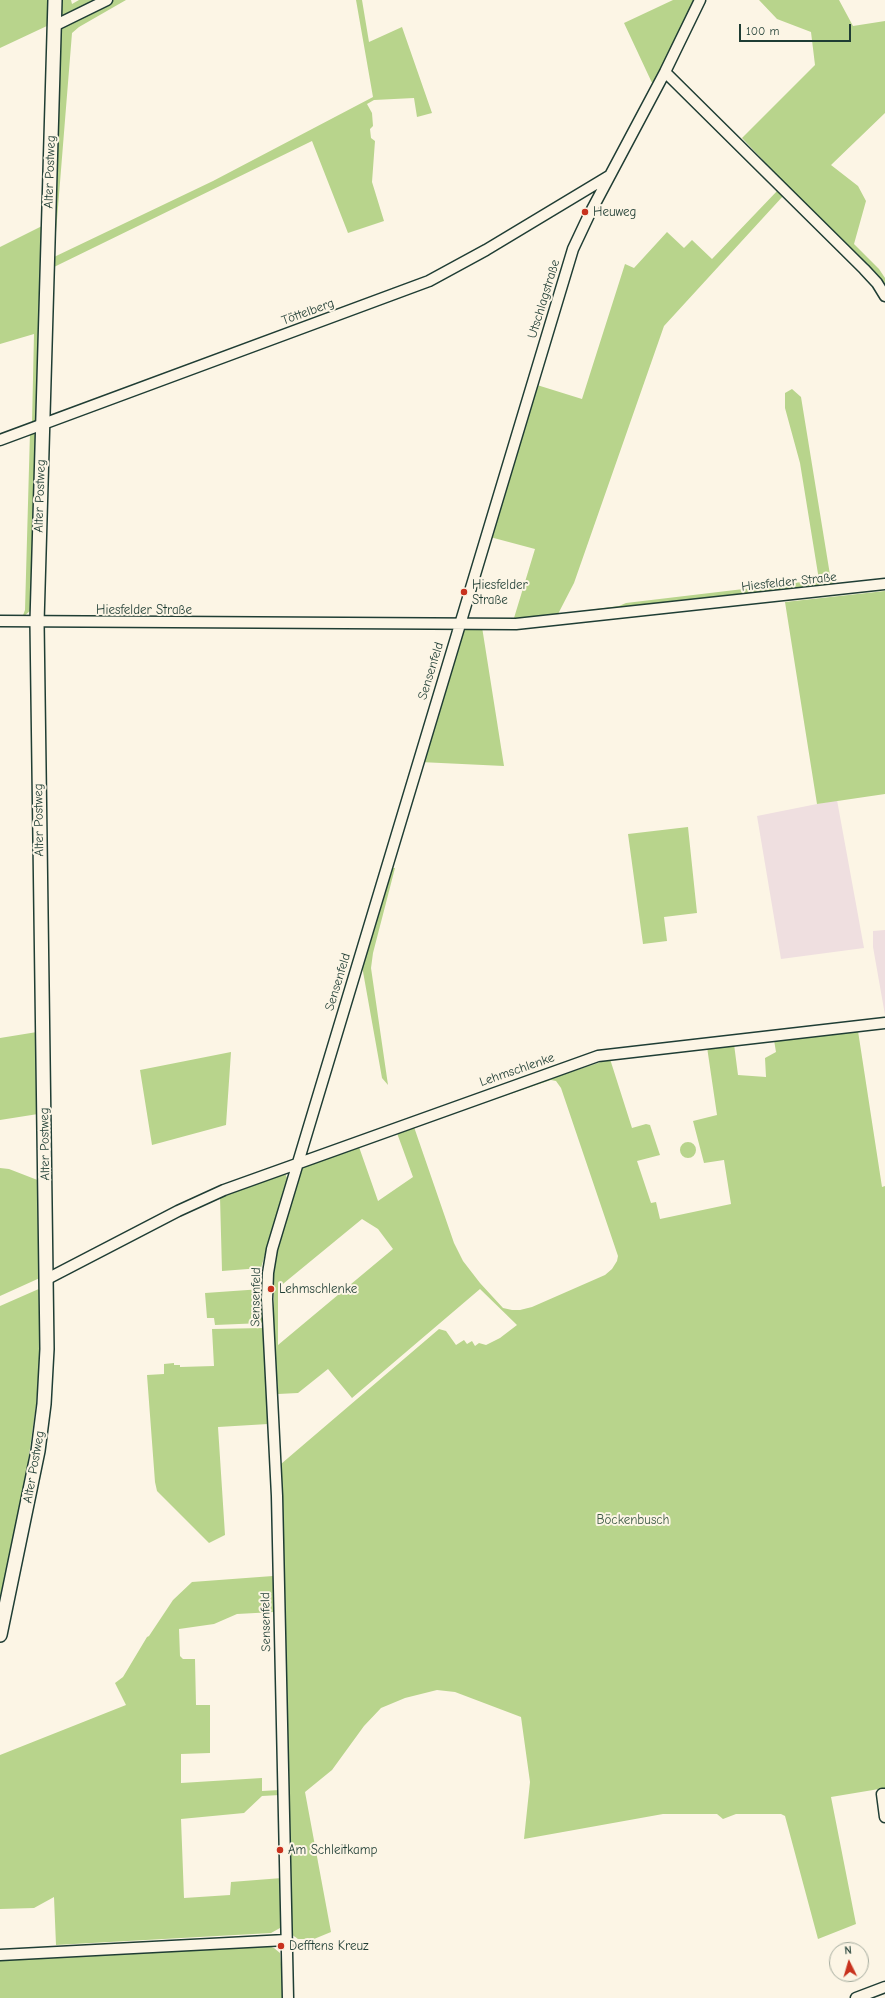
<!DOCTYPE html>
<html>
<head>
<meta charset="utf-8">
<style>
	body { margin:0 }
	#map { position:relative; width:885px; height:1998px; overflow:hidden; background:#fcf5e5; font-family:"Comic Neue",sans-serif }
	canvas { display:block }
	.north { position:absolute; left:829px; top:1942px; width:40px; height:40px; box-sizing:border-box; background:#fcf5e5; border:1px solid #a4ab9e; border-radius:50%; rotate:355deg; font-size:11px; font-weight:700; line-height:16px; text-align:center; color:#1f3d34 }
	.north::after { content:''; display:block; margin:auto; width:14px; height:18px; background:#c8321e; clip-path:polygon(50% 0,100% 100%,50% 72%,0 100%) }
	.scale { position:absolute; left:739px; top:24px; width:112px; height:18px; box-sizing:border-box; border:2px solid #1f3d34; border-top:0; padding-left:5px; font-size:12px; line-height:14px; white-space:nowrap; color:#1f3d34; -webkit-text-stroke:3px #fcf5e5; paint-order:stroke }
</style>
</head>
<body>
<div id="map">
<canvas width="885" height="1998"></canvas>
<div class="north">N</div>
<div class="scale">100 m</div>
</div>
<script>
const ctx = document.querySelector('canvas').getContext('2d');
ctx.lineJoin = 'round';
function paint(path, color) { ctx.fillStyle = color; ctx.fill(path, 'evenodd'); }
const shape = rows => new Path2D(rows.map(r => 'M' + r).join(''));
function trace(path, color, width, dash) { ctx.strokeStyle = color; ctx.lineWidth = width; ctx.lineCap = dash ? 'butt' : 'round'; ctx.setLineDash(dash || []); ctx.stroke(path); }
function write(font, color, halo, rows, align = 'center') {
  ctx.font = font + ' "Comic Neue",sans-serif'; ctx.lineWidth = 4; ctx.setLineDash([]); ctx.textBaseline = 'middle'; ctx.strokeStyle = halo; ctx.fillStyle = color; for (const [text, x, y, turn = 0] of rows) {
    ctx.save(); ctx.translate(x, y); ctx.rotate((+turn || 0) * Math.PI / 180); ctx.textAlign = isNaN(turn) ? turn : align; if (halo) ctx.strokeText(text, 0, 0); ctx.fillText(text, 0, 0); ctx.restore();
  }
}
const built = shape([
	[837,800,864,948,781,959,757,816],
	[885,930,885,1015,873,947,873,931]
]);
const green = shape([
	[0,0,49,0,49,25,0,48],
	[59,0,71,0,72,4,79,0,103,0,58,19],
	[114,0,126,0,79,27,72,33,54,257,213,181,373,97,356,0,362,0,369,42,402,27,432,113,417,117,414,98,374,100,367,104,372,113,373,126,370,129,371,138,375,141,372,182,384,221,348,233,312,141,54,267,54,200,59,30,61,26,66,23],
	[673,0,696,0,653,85,624,23],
	[759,0,839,0,853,26,885,21,885,113,831,165,858,186,866,201,854,244,879,269,885,278,885,289,742,138,815,65,811,32,777,19],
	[778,190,784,195,664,326,574,583,558,614,619,606,626,603,819,580,800,463,785,408,785,393,792,389,801,397,831,581,838,586,558,615,514,618,535,549,490,537,537,385,582,399,625,264,634,268,667,232,684,248,692,240,712,259],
	[42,226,37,421,32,423,34,334,0,344,0,247],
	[30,432,37,434,31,610,22,618,25,610],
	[885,591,885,794,817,804,785,602],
	[458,627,482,627,504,766,420,762],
	[688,827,697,913,664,917,667,941,643,944,628,834],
	[390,868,395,868,373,953,371,968,388,1085,382,1078,362,966],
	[858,1031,882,1187,885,1186,885,1788,831,1797,856,1924,818,1939,785,1816,781,1814,736,1814,723,1819,717,1814,663,1814,524,1839,530,1782,521,1717,455,1692,437,1690,405,1698,381,1708,364,1726,332,1770,305,1792,331,1932,314,1939,298,1939,291,1934,281,1464,439,1329,446,1331,456,1345,464,1340,467,1344,472,1341,475,1346,479,1343,486,1345,500,1338,517,1325,480,1289,352,1398,328,1369,298,1393,278,1394,273,1322,274,1298,273,1265,301,1167,385,1137,359,1147,378,1201,413,1177,397,1133,558,1072,559,1076,610,1059,632,1128,646,1124,650,1125,660,1155,637,1161,651,1203,656,1202,660,1219,731,1204,724,1160,704,1163,693,1121,717,1115,707,1047,734,1044,738,1075,766,1077,765,1058,776,1052,774,1040],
	[551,1080,556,1081,561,1088,618,1256,617,1261,612,1269,605,1275,532,1307,520,1310,512,1310,503,1308,480,1283,463,1261,454,1243,414,1127],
	[362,1219,378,1229,393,1249,278,1345,278,1288],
	[37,1032,38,1114,0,1120,0,1038],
	[231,1052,226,1125,152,1145,140,1070],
	'680 1150a8 8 0 1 1 16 0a8 8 0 1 1-16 0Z',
	[0,1168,9,1169,40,1181,42,1277,0,1296],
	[285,1173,287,1178,261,1268,222,1271,220,1197],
	[41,1288,41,1348,36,1405,26,1477,0,1606,0,1306],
	[262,1289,263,1323,215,1325,214,1318,207,1318,205,1293],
	[264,1328,268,1424,218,1427,225,1535,209,1543,157,1491,155,1482,147,1375,164,1374,164,1364,174,1363,174,1365,180,1365,180,1367,214,1366,212,1329],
	[273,1576,274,1612,237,1614,214,1624,179,1629,180,1656,183,1659,195,1659,196,1705,210,1705,210,1753,181,1754,181,1783,262,1778,262,1791,280,1790,280,1795,262,1796,244,1813,181,1819,184,1898,230,1895,231,1882,282,1878,282,1924,280,1928,271,1933,56,1945,54,1897,34,1908,0,1909,0,1755,126,1705,115,1683,123,1677,147,1637,149,1636,173,1600,192,1582],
	[266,1945,274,1948,280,1953,284,1998,0,1998,0,1960,78,1954]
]);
const minor = shape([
	[54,26,107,0],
	[665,72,864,269,877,283,885,296],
	[0,440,429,281,486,250,609,176],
	[0,621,516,624,885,584],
	[47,1279,178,1211,224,1190,598,1056,885,1023],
	[885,1794,882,1794,885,1817],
	[0,1955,286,1940],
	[288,1998,277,1496,267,1299,268,1273,272,1249,573,249,589,215,665,72,700,0],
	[856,1998,885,1987]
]);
const major = shape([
	[0,1635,38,1451,44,1404,47,1349,37,622,55,0]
]);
const markers = [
	[585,212,4,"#c8321e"],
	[464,592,4,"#c8321e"],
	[271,1289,4,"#c8321e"],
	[280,1850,4,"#c8321e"],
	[281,1946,4,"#c8321e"]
];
const streetNames = [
	["Alter Postweg",50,172,-88],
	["Utschlagstraße",544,299,-73],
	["Töttelberg",308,312,-20],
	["Alter Postweg",40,496,-88],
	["Hiesfelder Straße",789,582,-6],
	["Hiesfelder Straße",144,610],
	["Sensenfeld",431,671,-73],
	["Alter Postweg",39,820,-91],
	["Sensenfeld",338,982,-73],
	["Lehmschlenke",517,1070,-19],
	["Alter Postweg",45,1144,-91],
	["Sensenfeld",256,1297,-89],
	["Alter Postweg",34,1467,-80],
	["Sensenfeld",266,1622,-91]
];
const poiNames = [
	["Heuweg",593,212],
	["Hiesfelder",472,585],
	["Straße",472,600],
	["Lehmschlenke",279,1289],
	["Am Schleitkamp",288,1850],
	["Defftens Kreuz",289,1946]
];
const parkNames = [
	["Böckenbusch",633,1520]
];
paint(built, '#efdfe0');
paint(green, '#b8d48c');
trace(minor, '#1f3d34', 13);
trace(major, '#1f3d34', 16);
trace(minor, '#fcf5e5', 10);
trace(major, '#fcf5e5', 13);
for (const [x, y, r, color] of markers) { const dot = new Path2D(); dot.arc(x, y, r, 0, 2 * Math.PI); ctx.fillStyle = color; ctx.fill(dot); trace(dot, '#fcf5e5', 1.5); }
write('13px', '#1f3d34', '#fcf5e5', streetNames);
write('13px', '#1f3d34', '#fcf5e5', poiNames, 'left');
write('13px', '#3e5b46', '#fcf5e5', parkNames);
</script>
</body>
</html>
